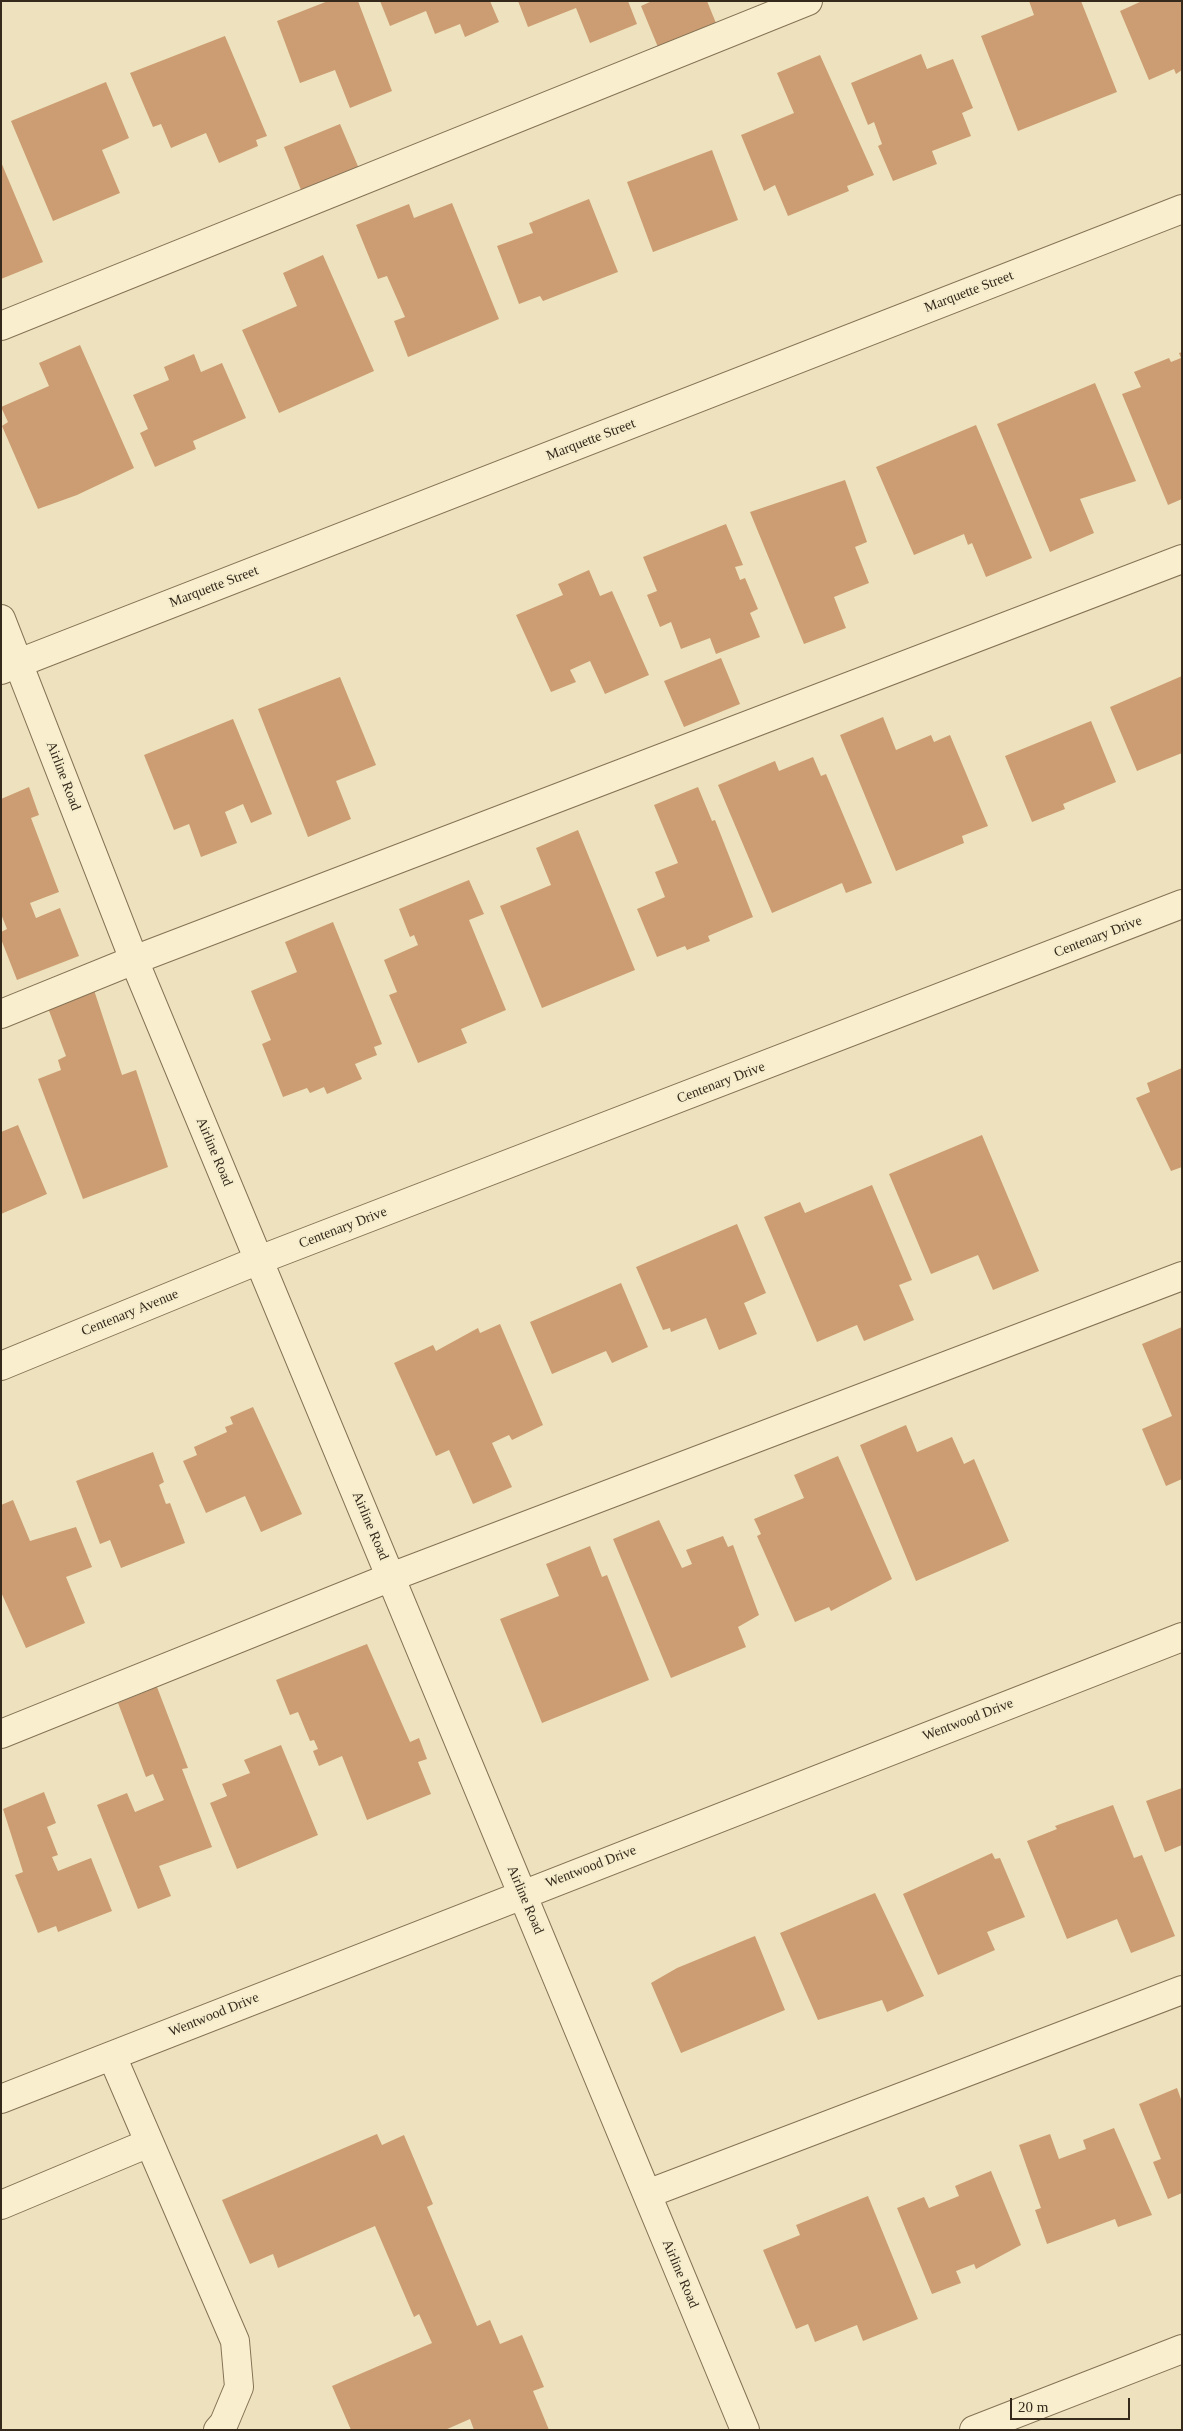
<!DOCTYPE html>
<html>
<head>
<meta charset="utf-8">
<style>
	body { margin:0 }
	#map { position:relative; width:1183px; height:2431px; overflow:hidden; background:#ede2bd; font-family:Georgia,serif }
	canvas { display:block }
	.frame { position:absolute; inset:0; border:2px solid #34291b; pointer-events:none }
	.scale { position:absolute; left:1010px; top:2398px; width:120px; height:22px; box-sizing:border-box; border:2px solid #34291b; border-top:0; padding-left:6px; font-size:15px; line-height:18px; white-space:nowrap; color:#34291b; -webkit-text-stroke:4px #f5eccc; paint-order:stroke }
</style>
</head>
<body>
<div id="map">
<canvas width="1183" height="2431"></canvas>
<div class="frame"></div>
<div class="scale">20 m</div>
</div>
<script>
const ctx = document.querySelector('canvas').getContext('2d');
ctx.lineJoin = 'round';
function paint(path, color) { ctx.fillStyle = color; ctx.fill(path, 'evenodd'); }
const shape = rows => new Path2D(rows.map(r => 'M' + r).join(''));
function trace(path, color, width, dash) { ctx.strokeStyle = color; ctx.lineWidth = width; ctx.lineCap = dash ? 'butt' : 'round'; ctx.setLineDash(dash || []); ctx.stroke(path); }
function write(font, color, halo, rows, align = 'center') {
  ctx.font = font + ' Georgia,serif'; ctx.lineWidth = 4; ctx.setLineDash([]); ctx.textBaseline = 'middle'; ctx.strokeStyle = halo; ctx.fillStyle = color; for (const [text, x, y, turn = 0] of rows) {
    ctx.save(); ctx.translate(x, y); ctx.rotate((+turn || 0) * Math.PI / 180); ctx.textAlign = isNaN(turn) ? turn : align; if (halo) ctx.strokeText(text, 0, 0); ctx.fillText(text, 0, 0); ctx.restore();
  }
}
const building = shape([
	[328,1,358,1,392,91,350,108,335,70,300,83,277,21],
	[380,1,490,1,499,22,465,37,460,24,435,34,426,11,390,26],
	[518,1,628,1,637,24,590,43,576,8,528,27],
	[652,1,707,1,718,28,660,52,641,6],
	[1029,1,1081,1,1117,92,1018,131,981,36,1034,15],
	[1142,1,1182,1,1182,70,1176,74,1174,69,1149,80,1120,11],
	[225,36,267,136,256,140,258,146,219,163,206,133,171,148,161,124,153,127,130,73],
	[921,54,927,69,953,59,973,108,962,113,971,136,932,151,937,164,893,181,878,146,882,144,874,122,868,125,851,83],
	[820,55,874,175,847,186,849,191,788,216,775,185,764,191,741,135,794,113,777,73],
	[106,82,129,138,102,150,120,193,53,221,11,121],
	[340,124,360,171,303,195,284,147],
	[712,150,738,220,653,252,627,182],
	[1,162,43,262,1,279],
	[589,199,618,272,543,301,540,296,519,304,497,246,533,233,529,223],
	[452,203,499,319,408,357,394,321,405,317,387,276,378,279,356,225,409,204,414,218],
	[323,255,374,371,279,413,242,330,297,306,283,273],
	[80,345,134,468,77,495,38,509,2,426,8,422,1,407,49,386,39,363],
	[1182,352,1182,499,1168,505,1122,394,1141,387,1134,372,1169,358,1171,362,1181,358,1179,353],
	[194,354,201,372,222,363,246,418,193,441,196,449,155,467,140,433,148,429,133,395,169,380,164,367],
	[1095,383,1136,481,1080,499,1094,533,1050,552,997,424],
	[976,425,1032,558,986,577,972,543,968,545,964,534,914,555,876,467],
	[845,480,867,542,855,547,869,583,834,597,846,628,804,644,750,512],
	[726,524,743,565,735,567,740,580,745,578,758,609,750,613,760,637,716,654,710,638,681,649,671,622,660,627,647,595,657,591,643,557],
	[589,570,600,596,612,591,649,675,605,694,590,661,570,670,576,682,551,692,516,615,563,595,558,584],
	[721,658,740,704,684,727,664,681],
	[1182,676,1182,753,1137,771,1110,707],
	[340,677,376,765,336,781,351,819,308,837,258,709],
	[883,717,896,750,931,735,934,742,950,735,988,826,962,836,964,843,896,871,840,735],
	[233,719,272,814,251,823,243,804,225,812,237,843,201,857,189,824,174,830,144,755],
	[1091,721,1116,782,1063,804,1065,809,1032,822,1005,756],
	[813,757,821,776,826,774,872,883,846,893,842,883,772,913,718,785,775,761,779,771],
	[29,787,39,815,31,818,59,892,30,903,36,918,60,908,79,956,17,980,1,939,1,932,7,929,1,914,1,799],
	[698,787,712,821,715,820,753,917,708,936,710,941,687,950,685,946,657,957,637,909,665,897,655,872,678,863,654,805],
	[578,830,635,970,542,1008,500,906,551,885,536,848],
	[469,880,484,914,469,920,506,1010,461,1029,467,1043,418,1063,389,995,397,992,384,960,418,945,414,935,410,937,399,909],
	[333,922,382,1044,374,1047,377,1055,355,1064,362,1079,327,1094,324,1087,310,1093,307,1088,283,1097,262,1044,271,1040,251,991,297,972,285,942],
	[94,990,122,1075,136,1070,168,1167,83,1199,38,1079,61,1070,58,1060,66,1056,48,1008],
	[1182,1068,1182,1167,1171,1171,1136,1098,1150,1092,1147,1083],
	[18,1125,47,1194,1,1214,1,1132],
	[982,1135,1039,1271,993,1290,978,1255,931,1274,889,1174],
	[872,1185,912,1280,899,1285,914,1320,864,1341,857,1325,817,1342,764,1217,800,1202,805,1213],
	[737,1224,766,1293,744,1303,757,1334,719,1350,706,1318,671,1332,670,1328,663,1330,636,1267],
	[621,1283,648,1347,612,1363,606,1351,552,1374,530,1322],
	[500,1324,543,1425,512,1440,509,1435,492,1443,512,1487,473,1504,449,1450,436,1456,394,1363,433,1345,436,1351,478,1328,480,1333],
	[1182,1327,1182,1479,1166,1486,1142,1429,1172,1416,1142,1344],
	[253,1407,302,1514,261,1532,245,1496,206,1513,183,1461,197,1455,194,1447,227,1432,225,1427,233,1424,230,1417],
	[906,1425,917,1452,952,1437,964,1464,974,1459,1009,1541,916,1581,860,1445],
	[153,1452,164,1482,159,1485,166,1504,170,1503,185,1543,121,1568,110,1540,100,1544,76,1481],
	[838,1456,892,1579,831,1611,829,1607,795,1622,757,1536,761,1534,754,1519,804,1498,794,1475],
	[13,1500,30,1541,76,1527,92,1567,66,1577,85,1623,26,1648,1,1592,1,1505],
	[659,1520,682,1568,692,1564,686,1550,723,1536,728,1547,733,1545,759,1615,738,1627,746,1647,671,1678,613,1539],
	[590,1546,602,1577,607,1575,649,1680,542,1723,500,1619,559,1596,546,1564],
	[367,1644,410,1742,419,1738,427,1759,418,1762,431,1794,367,1820,342,1756,319,1766,313,1751,318,1749,314,1740,310,1741,298,1712,290,1715,276,1680],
	[157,1687,188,1768,182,1769,212,1847,159,1866,171,1896,138,1909,97,1805,127,1793,135,1812,164,1800,153,1774,146,1777,118,1703],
	[281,1745,318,1835,237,1869,210,1803,227,1796,222,1784,250,1773,244,1760],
	[1182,1788,1182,1845,1165,1852,1146,1801],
	[44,1792,56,1823,47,1827,58,1855,52,1857,58,1871,91,1858,112,1911,58,1932,56,1926,38,1933,15,1875,23,1872,3,1809],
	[1113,1805,1134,1858,1142,1855,1175,1936,1131,1953,1117,1919,1067,1939,1027,1841,1057,1829,1055,1826],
	[992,1853,995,1859,1000,1858,1025,1917,987,1932,995,1950,938,1975,903,1894],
	[875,1893,924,1996,887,2012,882,2000,818,2020,780,1933],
	[755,1936,785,2010,681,2053,651,1983,677,1968],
	[1177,2088,1182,2102,1182,2193,1168,2199,1153,2162,1161,2159,1139,2104],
	[1114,2128,1152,2215,1118,2227,1115,2219,1047,2244,1035,2210,1041,2208,1019,2145,1050,2134,1059,2159,1086,2149,1083,2140],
	[377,2134,382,2145,404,2135,433,2204,427,2207,477,2326,490,2320,500,2344,522,2335,544,2387,533,2391,549,2430,474,2430,470,2419,445,2430,351,2430,332,2386,432,2343,419,2314,414,2317,375,2226,278,2268,273,2254,250,2264,222,2200],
	[991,2171,1021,2245,976,2269,974,2264,956,2271,961,2283,932,2294,897,2208,924,2197,929,2208,959,2196,955,2186],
	[868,2196,918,2319,863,2341,857,2325,815,2342,808,2324,796,2329,763,2250,800,2235,796,2225]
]);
const minor = shape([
	[1,326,808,1],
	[1,619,134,960,745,2430],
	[1,670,1182,209],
	[1,1014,134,960,1182,559],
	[1,1366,259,1260,1182,904],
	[1,1734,391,1577,1182,1276],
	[112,2056,235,2341,239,2387,224,2423,218,2430],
	[1,2099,1182,1637],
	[647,2194,1182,1990],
	[1,2205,149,2143],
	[974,2430,1182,2349]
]);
const streetNames = [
	["Marquette Street",969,292,-21],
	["Marquette Street",591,440,-21],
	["Marquette Street",214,587,-21],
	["Airline Road",63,776,69],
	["Centenary Drive",1098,937,-21],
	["Centenary Drive",721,1083,-21],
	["Airline Road",214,1152,67],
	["Centenary Drive",343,1228,-21],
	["Centenary Avenue",130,1313,-22],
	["Airline Road",370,1526,67],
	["Wentwood Drive",968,1720,-21],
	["Wentwood Drive",591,1867,-21],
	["Airline Road",525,1900,67],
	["Wentwood Drive",214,2015,-22],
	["Airline Road",680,2274,67]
];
paint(building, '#cc9d72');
trace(minor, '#857256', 30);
trace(minor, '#f9efcf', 28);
write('14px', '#34291b', '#f5eccc', streetNames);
</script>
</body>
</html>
